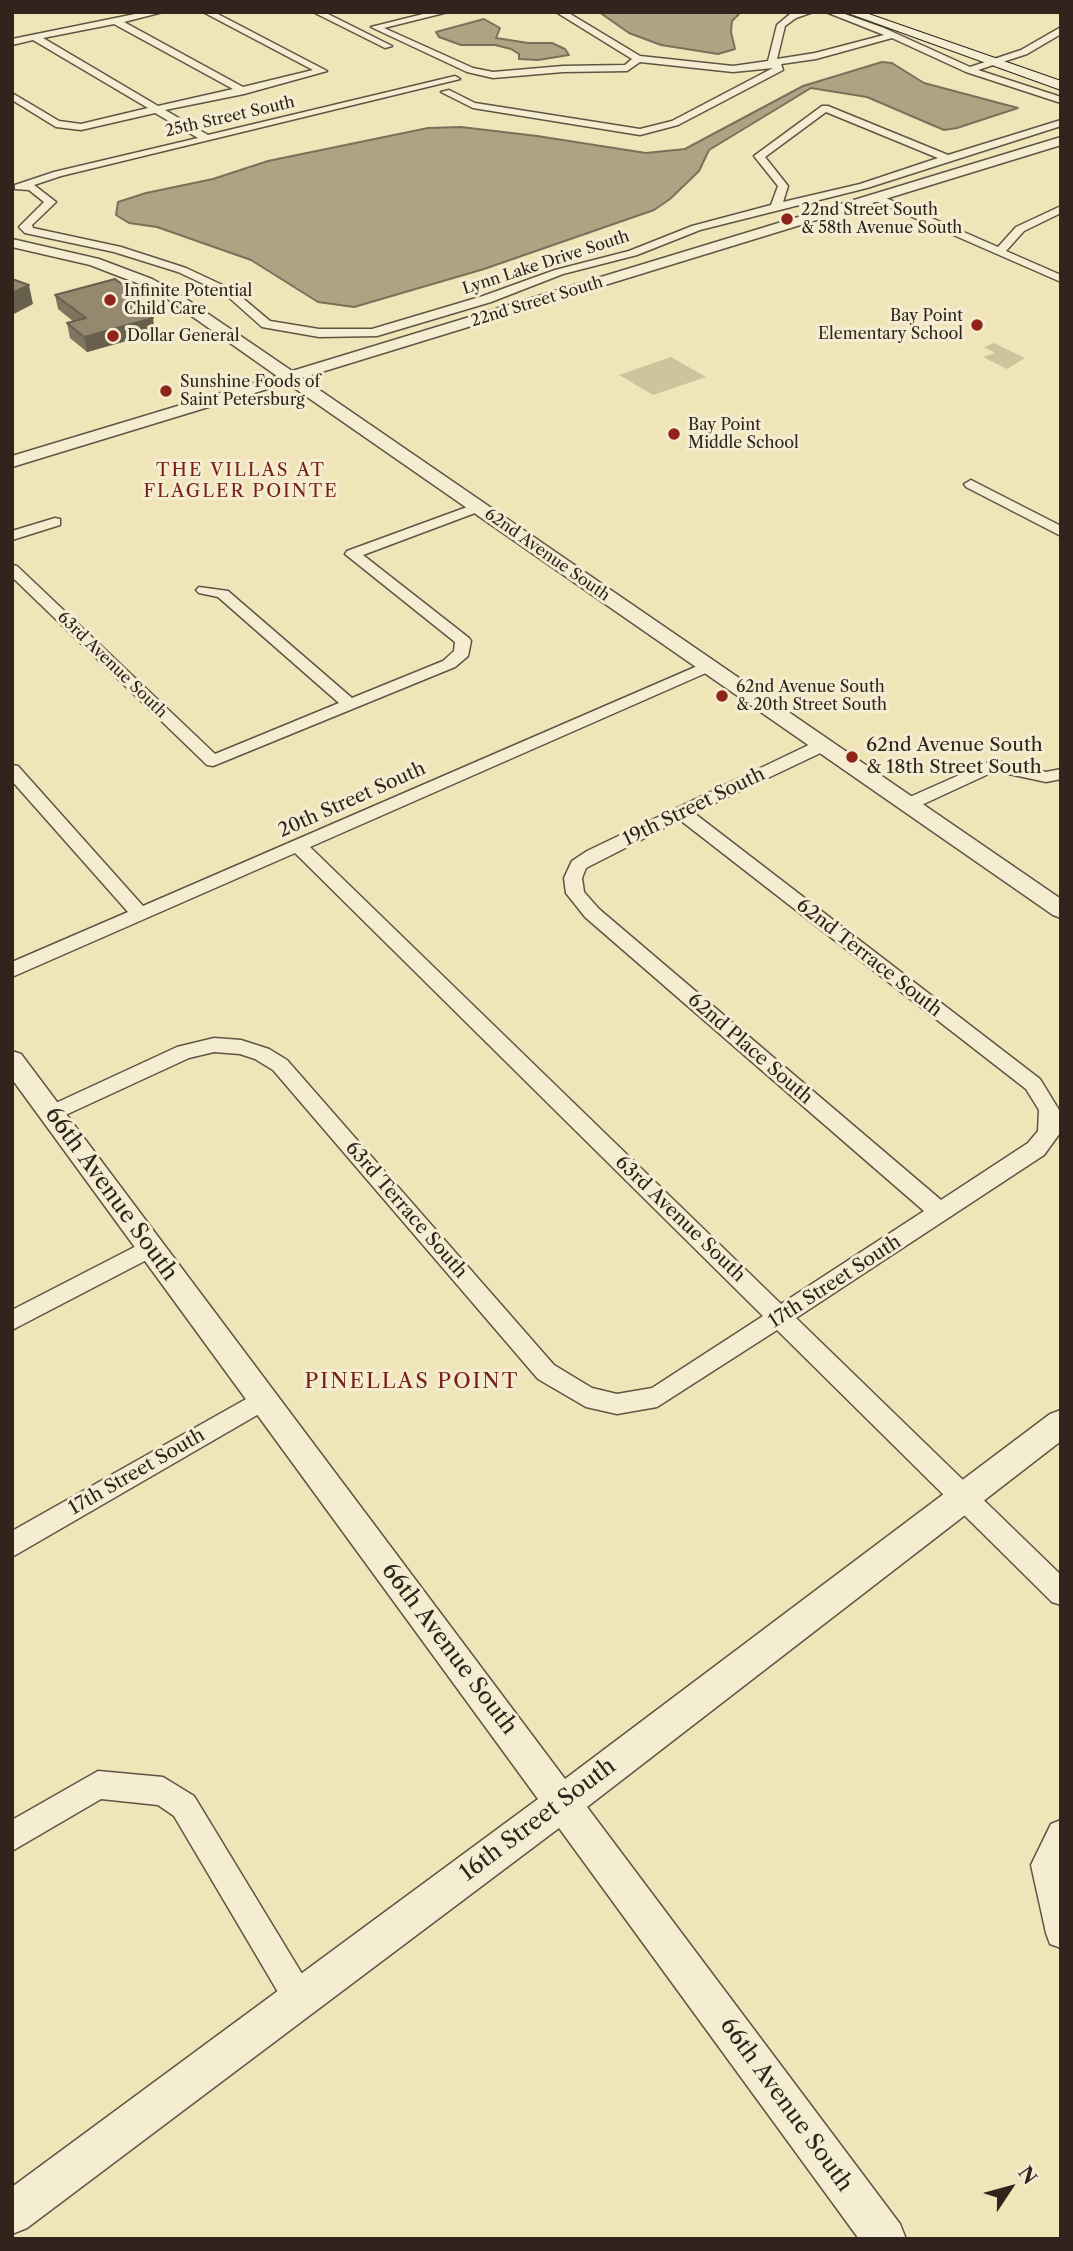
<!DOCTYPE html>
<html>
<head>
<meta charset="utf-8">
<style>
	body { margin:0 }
	#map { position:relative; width:1073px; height:2251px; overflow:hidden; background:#f0e4b9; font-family:"Libre Caslon Text",serif }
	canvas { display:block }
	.frame { position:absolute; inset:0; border:14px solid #30241d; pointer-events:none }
	.north { position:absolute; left:975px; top:2153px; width:70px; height:70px; -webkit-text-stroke:5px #f5edd2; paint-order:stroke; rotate:54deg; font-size:19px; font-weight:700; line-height:28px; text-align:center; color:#30241d }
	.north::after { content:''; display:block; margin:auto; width:24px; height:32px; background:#30241d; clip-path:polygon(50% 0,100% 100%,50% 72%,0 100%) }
</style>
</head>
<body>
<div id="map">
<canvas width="1073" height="2251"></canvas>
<div class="frame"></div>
<div class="north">N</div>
</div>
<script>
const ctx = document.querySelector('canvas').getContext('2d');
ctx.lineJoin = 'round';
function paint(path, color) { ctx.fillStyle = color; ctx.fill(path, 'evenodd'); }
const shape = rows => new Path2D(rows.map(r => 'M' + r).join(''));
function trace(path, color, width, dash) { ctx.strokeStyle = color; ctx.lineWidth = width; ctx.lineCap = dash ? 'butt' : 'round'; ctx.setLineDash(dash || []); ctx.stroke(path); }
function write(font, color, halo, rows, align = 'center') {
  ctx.font = font + ' "Libre Caslon Text",serif'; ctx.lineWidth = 6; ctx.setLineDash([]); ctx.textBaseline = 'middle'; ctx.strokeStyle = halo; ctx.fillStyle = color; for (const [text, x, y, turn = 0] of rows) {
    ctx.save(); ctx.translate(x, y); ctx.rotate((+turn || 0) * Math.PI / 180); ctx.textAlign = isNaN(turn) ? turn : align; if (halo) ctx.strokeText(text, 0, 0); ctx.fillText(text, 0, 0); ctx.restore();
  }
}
const green = shape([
	[994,343,1025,358,1007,369,983,357,995,353,984,347],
	[671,357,706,377,653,395,619,375]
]);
const water = shape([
	[599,12,741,12,732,21,731,32,735,49,718,54,661,45,629,33,599,12],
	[484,19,500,28,496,38,528,43,552,43,565,49,569,55,538,60,519,59,519,54,511,49,495,45,461,45,439,37,436,32,484,19],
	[882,62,892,63,924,83,1018,108,957,128,944,130,867,97,811,88,709,150,699,171,670,199,654,210,484,269,354,307,318,302,251,260,157,227,129,223,116,215,118,202,146,193,213,179,268,161,428,128,461,127,537,136,646,153,685,149,803,86,882,62]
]);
const minor = shape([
	[145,12,163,12,124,22,243,87,313,70,203,12,214,12,327,71,244,94,165,110,208,135,455,76,460,79,61,176,34,185,56,202,32,225,33,228,121,247,186,268,233,290,270,321,319,329,372,329,483,296,555,270,629,251,692,226,771,205,778,186,754,156,822,106,828,106,948,155,1061,120,1061,126,867,188,700,230,637,255,563,274,491,302,377,336,319,337,262,327,225,294,178,272,114,252,25,233,19,227,44,202,29,190,15,189,15,185,54,172,198,138,155,113,81,130,56,127,12,100,12,93,59,121,81,124,148,108,33,40,12,45,12,39,145,12],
	[114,24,233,89,158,106,43,38,114,24],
	[826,112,938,158,860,184,783,202,788,186,765,157,826,112],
	[313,12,324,12,392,46,385,48,313,12],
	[431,12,448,12,384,28,473,68,493,72,563,66,625,65,632,59,556,12,567,12,640,56,733,66,768,61,777,25,790,14,798,12,813,12,796,18,785,26,777,59,815,53,884,35,826,12,839,12,884,28,970,67,1021,50,1061,27,1061,34,1027,54,978,70,1061,97,1061,103,966,72,892,38,816,59,781,64,783,70,678,125,640,135,473,108,441,92,449,90,475,103,640,129,672,121,773,68,733,72,640,62,627,71,563,72,493,78,467,72,371,27,431,12],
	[871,195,879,195,998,247,1016,227,1061,206,1061,213,1024,231,1006,251,1061,275,1061,282,871,199,871,195],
	[971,480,1061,526,1061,536,966,487,964,484,971,480],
	[478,503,485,507,483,510,363,555,469,638,471,641,468,656,455,667,213,766,207,765,12,577,12,565,17,566,215,754,339,703,218,597,199,593,196,590,199,587,228,591,352,698,443,661,454,651,455,642,345,554,347,551,478,503],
	[55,518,60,519,60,525,12,540,12,531,55,518],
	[709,661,715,663,717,666,715,669,310,847,781,1304,924,1211,585,917,566,893,564,878,572,861,587,851,817,741,829,741,831,745,829,749,694,813,1040,1079,1059,1110,1060,1133,1044,1155,796,1318,1061,1575,1061,1605,1052,1602,777,1330,657,1407,617,1414,586,1407,538,1379,273,1070,255,1059,240,1054,214,1052,189,1058,59,1118,52,1121,45,1118,42,1113,45,1108,177,1047,214,1038,241,1040,269,1049,287,1060,554,1365,592,1388,617,1394,652,1388,763,1316,295,853,12,977,12,962,128,912,12,781,12,765,18,766,143,906,709,661],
	[680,820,1026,1089,1039,1110,1038,1131,1028,1143,941,1200,599,909,584,892,582,878,586,868,680,820],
	[993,760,1046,772,1061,769,1061,779,1046,782,995,771,915,808,909,809,900,804,903,800,993,760],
	[150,1239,158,1242,161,1248,158,1254,12,1330,12,1310,150,1239],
	[262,1390,271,1393,274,1400,271,1407,12,1557,12,1531,262,1390],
	[98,1771,163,1777,194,1796,310,1987,314,1998,310,2009,299,2013,288,2009,174,1816,158,1805,101,1799,12,1851,12,1820,98,1771],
	[1061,1820,1061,1948,1050,1944,1046,1933,1031,1865,1051,1824,1061,1820]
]);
const tertiary = shape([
	[1061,137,1061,145,302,378,1061,899,1061,918,1053,915,287,383,12,467,12,456,277,376,166,298,142,285,90,265,12,247,12,239,99,259,152,279,176,292,292,371,1061,137],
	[12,1051,21,1054,565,1779,1050,1414,1061,1410,1061,1441,587,1807,900,2224,906,2239,859,2239,559,1828,27,2228,12,2234,12,2187,538,1799,12,1079,12,1051]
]);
const secondary = shape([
	[845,12,863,12,1061,81,1061,90,845,12]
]);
const wall = shape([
	[55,295,138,296,140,309,155,333,87,352,70,338,67,323,74,322,58,309]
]);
const shadedWall = shape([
	[29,285,33,304,12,315,12,293],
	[138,296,140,310,126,299],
	[153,318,155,333,87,352,84,337]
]);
const building = shape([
	[12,279,29,285,12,293,12,279],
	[115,279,138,296,126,299,153,318,84,337,67,323,86,318,55,295,115,279]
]);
const markers = [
	[787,219,7,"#8f2418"],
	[110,300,7,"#8f2418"],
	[977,325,7,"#8f2418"],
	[113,336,7,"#8f2418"],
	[166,391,7,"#8f2418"],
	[674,434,7,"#8f2418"],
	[722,696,7,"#8f2418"],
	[852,757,7,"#8f2418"]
];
const farStreetnames = [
	["25th Street South",230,117,-13],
	["Lynn Lake Drive South",546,263,-18],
	["22nd Street South",537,302,-17],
	["62nd Avenue South",547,555,35],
	["63rd Avenue South",112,665,44]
];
const farPoinames = [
	["22nd Street South",801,210],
	["& 58th Avenue South",801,228],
	["Infinite Potential",124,291],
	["Child Care",124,309],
	["Bay Point",963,316,"right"],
	["Elementary School",963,334,"right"],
	["Dollar General",127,336],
	["Sunshine Foods of",180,382],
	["Saint Petersburg",180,400],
	["Bay Point",688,425],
	["Middle School",688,443],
	["62nd Avenue South",736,687],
	["& 20th Street South",736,705]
];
const farNeighbourhoodnames = [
	["THE VILLAS AT",241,471],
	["FLAGLER POINTE",241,492]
];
const poiNames = [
	["62nd Avenue South",866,746],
	["& 18th Street South",866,768]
];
const streetNames = [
	["20th Street South",352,800,-24],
	["19th Street South",694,807,-26],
	["62nd Terrace South",869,958,38],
	["62nd Place South",750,1049,41],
	["63rd Terrace South",406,1210,49],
	["63rd Avenue South",680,1219,44],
	["17th Street South",835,1282,-33],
	["17th Street South",137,1472,-30]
];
const neighbourhoodNames = [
	["PINELLAS POINT",412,1382]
];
const nearStreetnames = [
	["66th Avenue South",111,1194,54],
	["66th Avenue South",449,1649,53],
	["16th Street South",538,1820,-37],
	["66th Avenue South",786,2105,54]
];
paint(green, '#cfc39e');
paint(water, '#afa384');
trace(water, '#7c705b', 2);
trace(minor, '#605444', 3);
trace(tertiary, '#605444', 3);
trace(secondary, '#30241d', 2);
paint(minor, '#f5edd2');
paint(tertiary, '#f5edd2');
paint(secondary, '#f5edd2');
paint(wall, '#7f755f');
paint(shadedWall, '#685f4d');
paint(building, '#94886e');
trace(building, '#685f4d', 2);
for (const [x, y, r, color] of markers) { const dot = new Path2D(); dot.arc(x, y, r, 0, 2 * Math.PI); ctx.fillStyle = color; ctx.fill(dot); trace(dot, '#f5edd2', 2.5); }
write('16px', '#30241d', '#f5edd2', farStreetnames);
write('16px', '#30241d', '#f5edd2', farPoinames, 'left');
ctx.letterSpacing = '2px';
write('18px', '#7a1f14', '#f5edd2', farNeighbourhoodnames);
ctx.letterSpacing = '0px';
write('19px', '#30241d', '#f5edd2', poiNames, 'left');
write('19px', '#30241d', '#f5edd2', streetNames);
ctx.letterSpacing = '2px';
write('21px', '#7a1f14', '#f5edd2', neighbourhoodNames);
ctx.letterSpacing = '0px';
write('23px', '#30241d', '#f5edd2', nearStreetnames);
</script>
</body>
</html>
